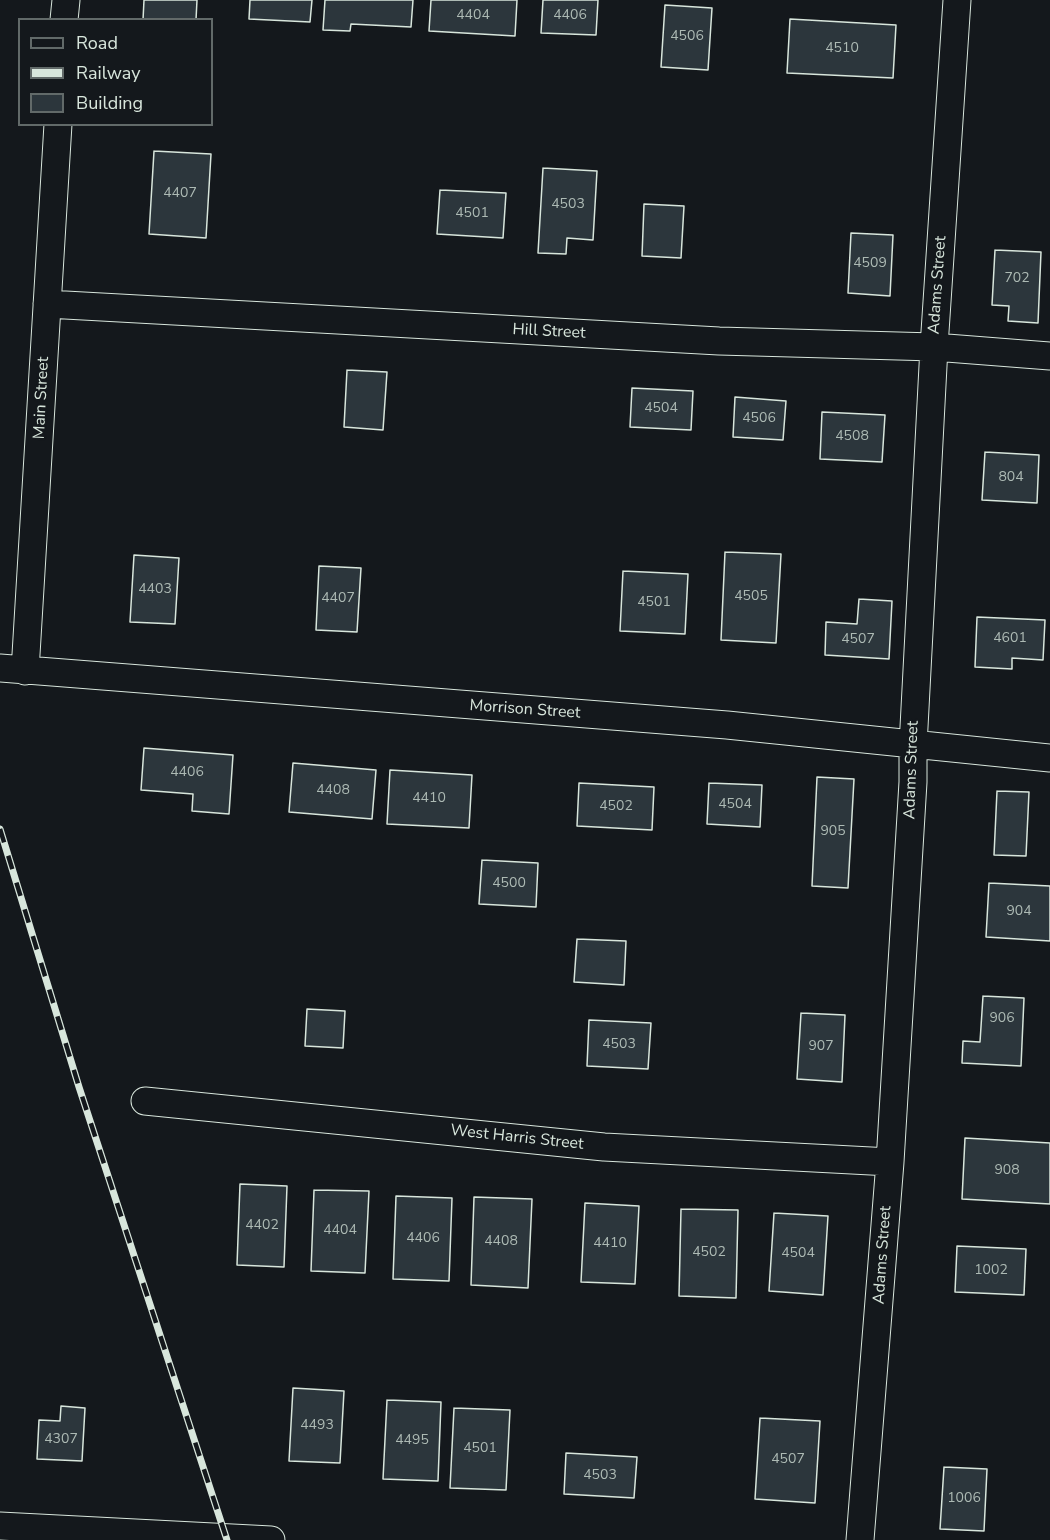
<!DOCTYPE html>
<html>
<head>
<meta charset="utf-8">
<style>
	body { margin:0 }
	#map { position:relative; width:1050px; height:1540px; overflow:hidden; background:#14181c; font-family:"Nunito Sans",sans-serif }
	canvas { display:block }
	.legend { position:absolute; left:18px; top:18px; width:195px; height:108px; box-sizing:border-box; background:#14181c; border:2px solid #626a69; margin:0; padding:8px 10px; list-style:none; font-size:18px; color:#d8e6dc }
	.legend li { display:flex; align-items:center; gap:12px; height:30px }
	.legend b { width:30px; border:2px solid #626a69 }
</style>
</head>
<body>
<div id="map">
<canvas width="1050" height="1540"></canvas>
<ul class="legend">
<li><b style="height:8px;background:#14181c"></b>Road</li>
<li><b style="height:8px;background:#d8e6dc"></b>Railway</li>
<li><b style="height:16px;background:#2c363c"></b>Building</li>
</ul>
</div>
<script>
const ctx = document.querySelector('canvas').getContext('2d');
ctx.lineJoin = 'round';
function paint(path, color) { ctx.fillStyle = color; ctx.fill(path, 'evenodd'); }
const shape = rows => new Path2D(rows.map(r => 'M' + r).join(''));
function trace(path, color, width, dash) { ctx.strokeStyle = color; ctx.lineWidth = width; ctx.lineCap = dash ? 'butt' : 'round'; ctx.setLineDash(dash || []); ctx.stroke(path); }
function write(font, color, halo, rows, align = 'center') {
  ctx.font = font + ' "Nunito Sans",sans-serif'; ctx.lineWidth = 4.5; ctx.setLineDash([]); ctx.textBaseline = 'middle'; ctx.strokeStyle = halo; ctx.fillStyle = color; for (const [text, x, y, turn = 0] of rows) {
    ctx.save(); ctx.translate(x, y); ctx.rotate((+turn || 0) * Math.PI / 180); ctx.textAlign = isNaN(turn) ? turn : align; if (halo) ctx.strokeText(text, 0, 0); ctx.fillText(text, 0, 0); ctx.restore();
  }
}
const building = shape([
	[144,0,197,0,196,20,143,20,144,0],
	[250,0,312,0,310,22,249,19,250,0],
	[325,0,413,0,411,27,351,24,350,31,323,30,325,0],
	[431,0,517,0,515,36,429,31,431,0],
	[543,0,598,0,596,35,541,33,543,0],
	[665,5,712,8,708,70,661,67,665,5],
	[790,19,896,25,893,78,787,73,790,19],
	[154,151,211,154,206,238,149,234,154,151],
	[543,168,597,171,593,240,567,238,566,254,538,253,543,168],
	[440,190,506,193,503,238,437,234,440,190],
	[644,204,684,206,681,258,642,256,644,204],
	[851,233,893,235,890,296,848,293,851,233],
	[995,250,1041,252,1038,323,1008,321,1009,306,992,305,995,250],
	[347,370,387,372,383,430,344,427,347,370],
	[632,388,693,391,691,430,630,427,632,388],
	[735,397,786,401,783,440,733,437,735,397],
	[822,412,885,415,882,462,820,459,822,412],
	[985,452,1039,455,1037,503,982,500,985,452],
	[725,552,781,554,776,643,721,640,725,552],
	[134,555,179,558,175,624,130,622,134,555],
	[319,566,361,568,357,632,316,630,319,566],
	[623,571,688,574,685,634,620,631,623,571],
	[859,599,892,601,889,659,825,655,826,622,857,624,859,599],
	[977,617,1045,620,1043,660,1012,658,1012,669,975,667,977,617],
	[144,748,233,755,229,814,192,811,193,794,141,790,144,748],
	[293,763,376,770,372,819,289,812,293,763],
	[390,770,472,775,469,828,387,824,390,770],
	[817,777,854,779,848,888,812,886,817,777],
	[579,783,654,787,652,830,577,826,579,783],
	[709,783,762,785,760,827,707,824,709,783],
	[997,791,1029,792,1026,856,994,855,997,791],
	[482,860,538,863,536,907,479,904,482,860],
	[989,883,1050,886,1050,941,986,937,989,883],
	[577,939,626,941,624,985,574,982,577,939],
	[983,996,1024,998,1021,1066,962,1063,963,1041,980,1042,983,996],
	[307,1009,345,1011,343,1048,305,1046,307,1009],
	[801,1013,845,1015,842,1082,797,1079,801,1013],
	[589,1020,651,1023,648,1069,587,1066,589,1020],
	[965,1138,1050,1143,1050,1204,962,1199,965,1138],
	[240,1184,287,1186,284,1267,237,1265,240,1184],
	[314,1190,369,1191,365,1273,311,1271,314,1190],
	[396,1196,452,1198,449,1281,393,1279,396,1196],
	[474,1197,532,1199,528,1288,471,1285,474,1197],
	[585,1203,639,1206,635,1284,581,1282,585,1203],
	[681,1209,738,1210,736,1298,679,1296,681,1209],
	[774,1213,828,1216,823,1295,769,1291,774,1213],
	[957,1246,1026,1249,1024,1295,955,1292,957,1246],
	[293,1388,344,1391,340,1463,289,1461,293,1388],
	[387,1400,441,1402,438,1481,383,1479,387,1400],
	[61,1406,85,1408,82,1461,37,1459,39,1420,60,1421,61,1406],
	[454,1408,510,1410,506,1490,450,1488,454,1408],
	[760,1418,820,1421,815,1503,755,1499,760,1418],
	[566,1453,637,1457,634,1498,564,1494,566,1453],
	[944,1467,987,1469,984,1531,940,1529,944,1467]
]);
const street = shape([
	[64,20,66,0],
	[47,304,719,341,934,347,1050,356],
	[0,668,727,725,1050,758],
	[25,671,58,124],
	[145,1101,604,1147,890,1162],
	[0,1526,271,1540],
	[860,1540,890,1162,913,782,913,746,934,347,957,0]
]);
const rail = shape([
	[0,829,79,1087,227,1540]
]);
const numberNames = [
	["4404",473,16],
	["4406",570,16],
	["4506",687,37],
	["4510",842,49],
	["4407",180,194],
	["4503",568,205],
	["4501",472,214],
	["4509",870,264],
	["702",1017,279],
	["4504",661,409],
	["4506",759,419],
	["4508",852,437],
	["804",1011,478],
	["4403",155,590],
	["4505",751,597],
	["4407",338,599],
	["4501",654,603],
	["4601",1010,639],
	["4507",858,640],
	["4406",187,773],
	["4408",333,791],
	["4410",429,799],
	["4504",735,805],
	["4502",616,807],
	["905",833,832],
	["4500",509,884],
	["904",1019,912],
	["906",1002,1019],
	["4503",619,1045],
	["907",821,1047],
	["908",1007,1171],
	["4402",262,1226],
	["4404",340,1231],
	["4406",423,1239],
	["4408",501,1242],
	["4410",610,1244],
	["4502",709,1253],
	["4504",798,1254],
	["1002",991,1271],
	["4493",317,1426],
	["4307",61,1440],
	["4495",412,1441],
	["4501",480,1449],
	["4507",788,1460],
	["4503",600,1476],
	["1006",964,1499]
];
const streetNames = [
	["Adams Street",938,285,-86],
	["Hill Street",549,332,3],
	["Main Street",42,398,-87],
	["Morrison Street",525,710,4],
	["Adams Street",912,770,-88],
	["West Harris Street",517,1138,6],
	["Adams Street",883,1255,-86]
];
paint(building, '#2c363c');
trace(building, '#d8e6dc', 1.5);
trace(street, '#d8e6dc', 29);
trace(street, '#14181c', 27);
trace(rail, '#d8e6dc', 7);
trace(rail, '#14181c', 4.5, [14]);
write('14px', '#adbab4', null, numberNames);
write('16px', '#d8e6dc', '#14181c', streetNames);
</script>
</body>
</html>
